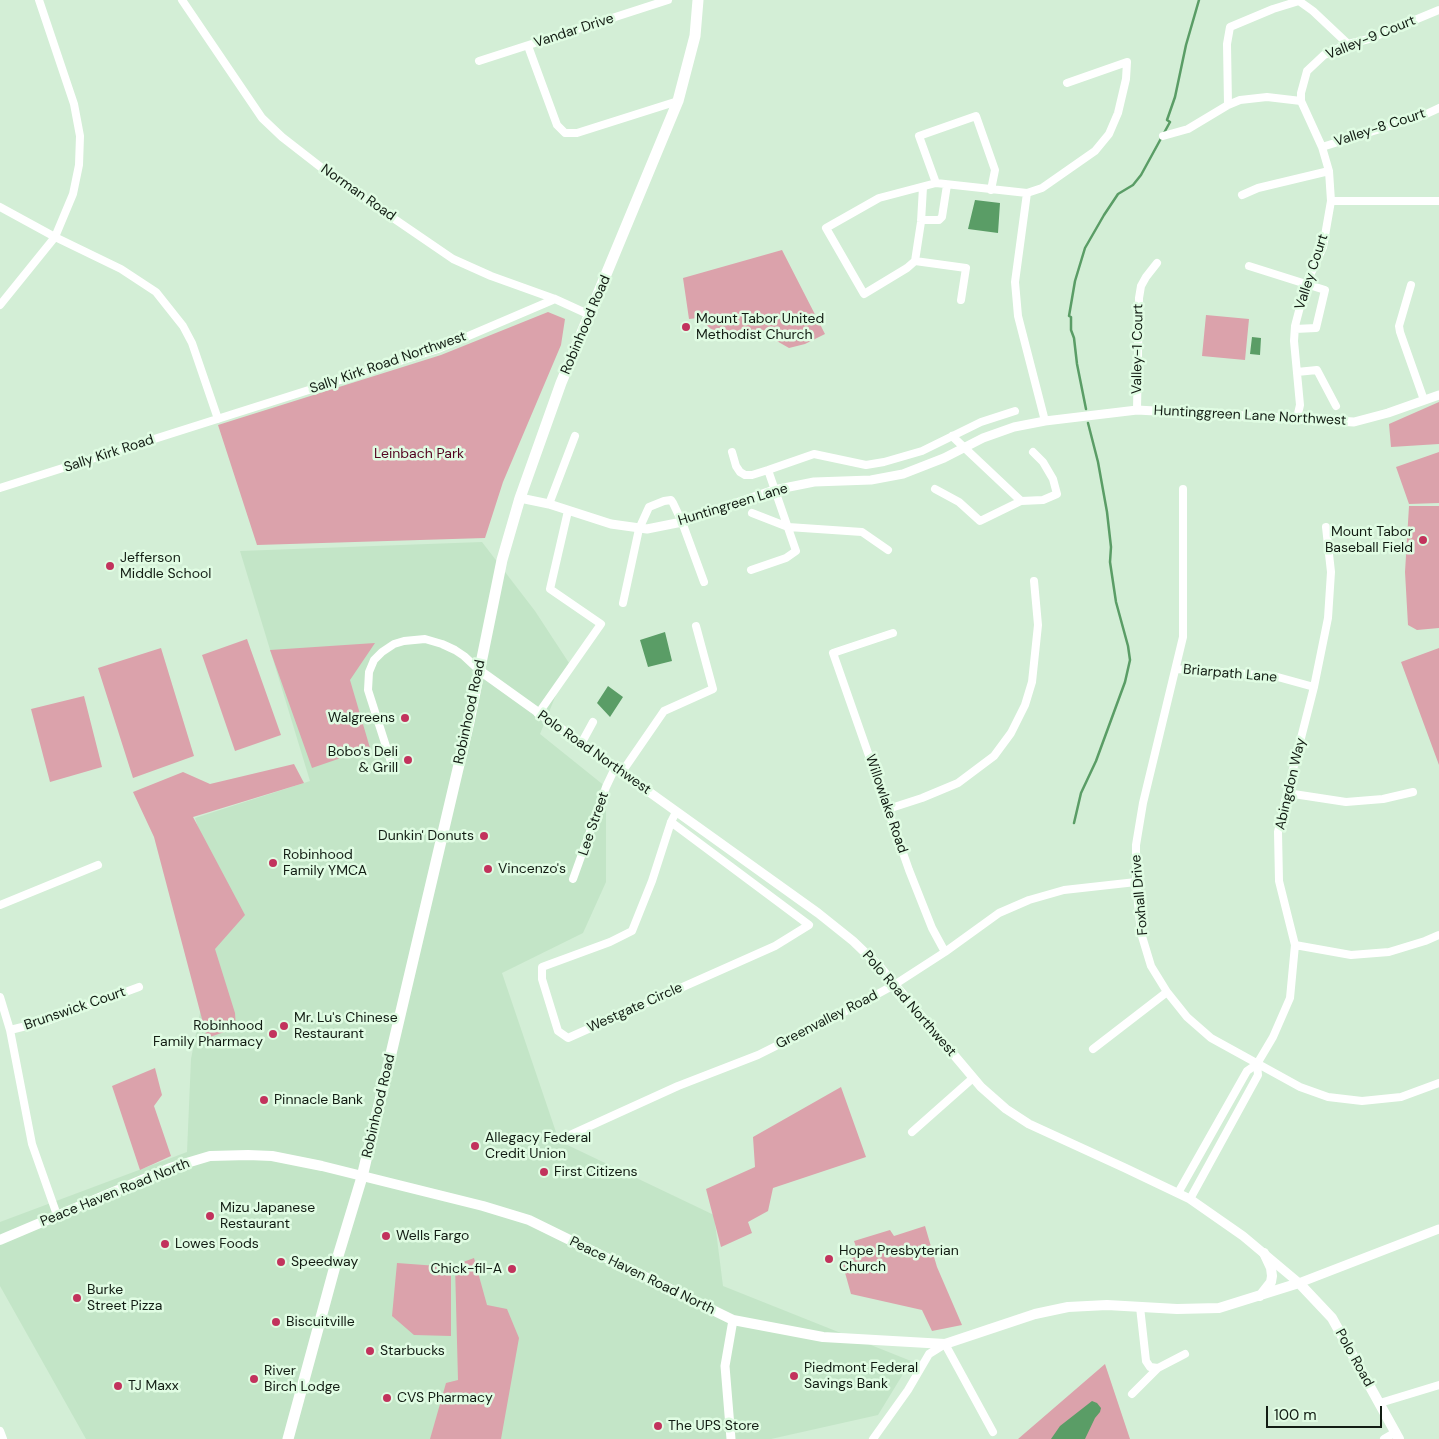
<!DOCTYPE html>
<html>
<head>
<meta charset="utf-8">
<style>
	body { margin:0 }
	#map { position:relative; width:1439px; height:1439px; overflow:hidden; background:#d3eed6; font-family:"DM Sans",sans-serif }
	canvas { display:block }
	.scale { position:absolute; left:1266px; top:1406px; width:116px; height:22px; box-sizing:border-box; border:2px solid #121c13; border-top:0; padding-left:6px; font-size:15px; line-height:18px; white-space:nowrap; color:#121c13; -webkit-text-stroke:4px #e0fce3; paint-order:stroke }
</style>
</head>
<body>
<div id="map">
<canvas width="1439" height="1439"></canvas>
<div class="scale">100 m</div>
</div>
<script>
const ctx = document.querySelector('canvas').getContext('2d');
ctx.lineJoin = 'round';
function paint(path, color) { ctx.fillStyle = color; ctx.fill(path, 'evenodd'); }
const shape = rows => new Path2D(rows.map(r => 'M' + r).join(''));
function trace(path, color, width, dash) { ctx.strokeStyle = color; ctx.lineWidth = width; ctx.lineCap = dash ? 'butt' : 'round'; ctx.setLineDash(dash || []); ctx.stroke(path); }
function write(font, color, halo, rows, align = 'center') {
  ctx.font = font + ' "DM Sans",sans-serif'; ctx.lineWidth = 5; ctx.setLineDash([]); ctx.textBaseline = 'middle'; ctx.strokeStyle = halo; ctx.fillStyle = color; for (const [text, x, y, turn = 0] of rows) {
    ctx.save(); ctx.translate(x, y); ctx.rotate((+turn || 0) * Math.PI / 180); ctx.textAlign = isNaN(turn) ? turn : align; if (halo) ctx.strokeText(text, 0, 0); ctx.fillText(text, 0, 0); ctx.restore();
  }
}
const built = shape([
	[482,542,535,611,569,663,540,734,606,787,606,882,583,933,502,973,559,1141,714,1215,723,1286,911,1361,878,1415,771,1439,86,1439,0,1286,0,1222,187,1152,191,1059,222,901,195,818,310,781,240,551]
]);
const green = shape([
	[782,250,825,334,805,344,789,348,775,340,773,328,739,337,737,331,717,334,698,318,689,319,683,278],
	[548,312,565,319,561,345,503,482,485,538,257,545,218,425,441,355],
	[1206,315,1249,319,1245,360,1202,356],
	[1439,402,1439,444,1391,447,1389,424],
	[1439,452,1439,503,1409,504,1396,467],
	[1409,506,1439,506,1439,628,1417,630,1408,625,1405,572],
	[247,639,281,735,235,751,202,655],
	[375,643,350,680,370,748,312,768,270,650],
	[161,648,194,756,133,778,98,668],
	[1439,648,1439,765,1401,662],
	[84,696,102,767,50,782,31,709],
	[294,764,304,783,193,817,245,915,215,949,235,1013,236,1028,207,1038,154,837,133,792,183,772,210,784],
	[155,1068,162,1095,154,1106,171,1156,140,1170,112,1086],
	[841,1087,866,1157,773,1188,768,1211,748,1222,752,1233,721,1247,706,1189,755,1167,753,1137],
	[925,1226,937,1267,962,1325,932,1331,922,1310,851,1294,842,1262,859,1255,854,1241,890,1230,894,1236],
	[474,1258,487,1305,507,1309,519,1338,501,1439,430,1439,446,1383,458,1380,455,1265],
	[397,1263,451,1267,451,1336,414,1335,392,1316],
	[1105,1364,1130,1439,1018,1439]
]);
const water = shape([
	[975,200,1000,203,998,233,968,229],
	[1252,337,1261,338,1260,355,1250,354],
	[665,632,672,661,648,667,640,640],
	[608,686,623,697,610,717,597,703],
	[1092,1401,1097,1403,1101,1408,1100,1412,1095,1418,1085,1439,1051,1439,1060,1426]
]);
const stream = shape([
	[1086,409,1077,364,1074,338,1071,330,1071,317,1069,316,1075,281,1085,248,1104,215,1118,194,1133,185,1141,175,1170,122,1167,120,1175,97,1186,45,1199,0],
	[1074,823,1081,793,1096,761,1125,682,1130,660,1128,646,1116,602,1110,562,1111,547,1107,512,1098,462,1088,423]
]);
const minor = shape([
	[182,0,262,118,282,137,336,179,453,259,491,276,555,299,590,315],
	[528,46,557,125,565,133,577,133,678,101],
	[479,61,668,0],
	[1228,105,1227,44,1230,27,1273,9,1299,1,1313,11,1348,44],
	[1163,136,1188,129,1228,105,1240,100,1267,97,1301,101],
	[1322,147,1422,116,1439,108],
	[936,183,919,136,976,116,995,170,991,190],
	[1027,193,1015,282,1018,316,1045,421],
	[1242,195,1258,188,1329,171],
	[1331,201,1439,201],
	[0,207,55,237,121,269,156,292,183,326,192,343,218,419],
	[921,220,939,220,942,217,947,185],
	[915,261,921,222,923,187],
	[1249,266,1325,290,1316,328,1295,329],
	[1411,285,1399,326,1400,332,1424,400],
	[961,300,966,268,915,261,907,268,864,294,826,228,879,198,936,183,1027,193,1042,188,1095,151,1109,134,1118,113,1126,79,1127,62,1067,83],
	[0,305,55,237,73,194,79,165,80,136,74,104,39,0],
	[1297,372,1317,370,1336,406],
	[1137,410,1139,298,1141,286,1146,277,1157,263],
	[1297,418,1300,405,1294,341,1295,326,1306,284,1323,247,1331,201,1329,171,1322,147,1301,101,1301,93,1307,71,1324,55,1348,44,1369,39,1439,10],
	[952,436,1021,501,1043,500,1057,494,1053,479,1043,462,1033,452],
	[732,452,736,466,740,472,745,475,752,475,768,470,814,454,866,465,884,462,922,451,981,422,1015,411],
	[0,488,438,349,555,299],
	[935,489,959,502,980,521,1021,501],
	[1183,489,1183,637,1143,803,1136,845,1136,882,1141,933,1151,966,1167,992,1187,1017,1211,1038,1300,1087,1328,1097,1362,1101,1401,1097,1439,1083],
	[549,504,575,436],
	[752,513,788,527,862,532,888,550],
	[751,570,786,558,796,551,768,470],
	[623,603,639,529,649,507,664,501,671,500,673,503,682,522,704,582],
	[893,633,833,653,909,870,932,928,945,952],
	[1176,669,1274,676,1314,687],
	[538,714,601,624,550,589,568,511],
	[581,744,593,722],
	[392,765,368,690,369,672,374,660,382,652,394,644,404,641,425,639,442,644,455,650,464,656,479,670],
	[622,772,664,711,713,689,696,626],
	[1287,793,1346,802,1383,799,1413,792],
	[888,809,922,798,958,783,994,756,1011,733,1025,705,1032,682,1038,625,1034,581],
	[671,822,809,925,775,946,568,1038,558,1031,542,979,542,967,610,942,632,931,652,881,671,822,676,812],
	[573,879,606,787,615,768],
	[0,905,98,865],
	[1295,945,1351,955,1389,952,1425,941,1439,935],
	[0,997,10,1030,32,1144,57,1215],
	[10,1030,47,1021,139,987],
	[1093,1049,1167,992],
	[912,1132,973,1078],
	[568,1136,678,1086,758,1055,852,1008,894,985,945,952,999,913,1029,900,1064,890,1136,882],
	[1178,1193,1247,1071,1257,1064,1273,1037,1290,998,1295,945,1279,881,1278,832,1287,793,1314,687,1328,618,1331,572,1326,527],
	[1190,1199,1258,1075,1257,1064],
	[1140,1307,1146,1361,1150,1367,1158,1368,1185,1354],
	[1132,1394,1158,1368],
	[1380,1403,1439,1385],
	[0,1431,3,1439],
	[873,1439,908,1390,929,1354,945,1344,993,1432],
	[1384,1439,1396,1432]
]);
const tertiary = shape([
	[520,498,549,504,611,524,647,529,682,522,774,490,814,482,871,480,903,474,944,458,983,438,1014,427,1045,421,1137,410,1354,422,1388,413,1439,395],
	[479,670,818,913,853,941,879,966,981,1087,1006,1109,1029,1124,1125,1168,1190,1199,1243,1236,1299,1283,1439,1229],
	[731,1439,725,1366,733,1320]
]);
const secondary = shape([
	[0,1240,170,1168,210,1156,248,1155,272,1156,322,1166,483,1206,529,1220,733,1320,823,1337,945,1344,1035,1314,1068,1307,1107,1305,1177,1309,1219,1308,1299,1283,1332,1318,1399,1439],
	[1260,1296,1271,1282,1272,1276,1271,1268,1264,1253]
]);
const primary = shape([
	[288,1439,335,1266,362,1177,469,722,502,560,520,498,561,383,678,101,695,36,698,0]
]);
const markers = [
	[686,327,5,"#c2335d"],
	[1423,540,5,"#c2335d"],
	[110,566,5,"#c2335d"],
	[405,718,5,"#c2335d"],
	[408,760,5,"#c2335d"],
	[484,836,5,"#c2335d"],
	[273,863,5,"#c2335d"],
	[488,869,5,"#c2335d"],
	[284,1026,5,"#c2335d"],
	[273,1034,5,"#c2335d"],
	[264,1100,5,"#c2335d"],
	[475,1146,5,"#c2335d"],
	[544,1172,5,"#c2335d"],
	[210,1216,5,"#c2335d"],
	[386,1236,5,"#c2335d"],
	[165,1244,5,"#c2335d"],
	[829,1259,5,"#c2335d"],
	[281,1262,5,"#c2335d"],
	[512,1269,5,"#c2335d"],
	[77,1298,5,"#c2335d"],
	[276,1322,5,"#c2335d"],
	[370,1351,5,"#c2335d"],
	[794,1376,5,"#c2335d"],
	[254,1379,5,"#c2335d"],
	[118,1386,5,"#c2335d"],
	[387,1398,5,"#c2335d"],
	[658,1426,5,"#c2335d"]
];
const streetNames = [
	["Vandar Drive",574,31,-18],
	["Valley-9 Court",1371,38,-22],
	["Valley-8 Court",1380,128,-18],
	["Norman Road",358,193,35],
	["Valley Court",1312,272,-72],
	["Robinhood Road",586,325,-67],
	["Valley-1 Court",1138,349,-89],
	["Sally Kirk Road Northwest",388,363,-19],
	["Huntinggreen Lane Northwest",1250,416,3],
	["Sally Kirk Road",109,454,-18],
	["Huntingreen Lane",733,505,-17],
	["Briarpath Lane",1230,674,5],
	["Robinhood Road",470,712,-78],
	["Polo Road Northwest",594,753,35],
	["Abingdon Way",1291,784,-77],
	["Willowlake Road",886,804,71],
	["Lee Street",594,824,-71],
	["Foxhall Drive",1140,895,-95],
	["Polo Road Northwest",909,1004,49],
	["Westgate Circle",635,1008,-24],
	["Brunswick Court",75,1009,-19],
	["Greenvalley Road",827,1020,-27],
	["Robinhood Road",379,1106,-77],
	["Peace Haven Road North",115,1193,-22],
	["Peace Haven Road North",642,1276,26],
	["Polo Road",1354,1358,61]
];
const poiNames = [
	["Mount Tabor United",696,319],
	["Methodist Church",696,335],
	["Mount Tabor",1413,532,"right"],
	["Baseball Field",1413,548,"right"],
	["Jefferson",120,558],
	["Middle School",120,574],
	["Walgreens",395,718,"right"],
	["Bobo's Deli",398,752,"right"],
	["& Grill",398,768,"right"],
	["Dunkin' Donuts",474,836,"right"],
	["Robinhood",283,855],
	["Family YMCA",283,871],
	["Vincenzo's",498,869],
	["Mr. Lu's Chinese",294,1018],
	["Restaurant",294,1034],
	["Robinhood",263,1026,"right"],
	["Family Pharmacy",263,1042,"right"],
	["Pinnacle Bank",274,1100],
	["Allegacy Federal",485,1138],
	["Credit Union",485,1154],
	["First Citizens",554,1172],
	["Mizu Japanese",220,1208],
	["Restaurant",220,1224],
	["Wells Fargo",396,1236],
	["Lowes Foods",175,1244],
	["Hope Presbyterian",839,1251],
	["Church",839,1267],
	["Speedway",291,1262],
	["Chick-fil-A",502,1269,"right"],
	["Burke",87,1290],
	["Street Pizza",87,1306],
	["Biscuitville",286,1322],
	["Starbucks",380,1351],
	["Piedmont Federal",804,1368],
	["Savings Bank",804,1384],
	["River",264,1371],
	["Birch Lodge",264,1387],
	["TJ Maxx",128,1386],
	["CVS Pharmacy",397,1398],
	["The UPS Store",668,1426]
];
const parkNames = [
	["Leinbach Park",419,454]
];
paint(built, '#c3e5c7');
paint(green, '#dba2ab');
paint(water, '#5a9d66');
trace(stream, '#5a9d66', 2.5);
trace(minor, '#fff', 8);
trace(tertiary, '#fff', 9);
trace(secondary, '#fff', 10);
trace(primary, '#fff', 11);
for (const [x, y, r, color] of markers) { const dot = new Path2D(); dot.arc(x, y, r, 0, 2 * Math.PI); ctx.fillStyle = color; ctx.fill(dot); trace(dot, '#e0fce3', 2); }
write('14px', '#121c13', '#e0fce3', streetNames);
write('14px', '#121c13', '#e0fce3', poiNames, 'left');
write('14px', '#530420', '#e0fce3', parkNames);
</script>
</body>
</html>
